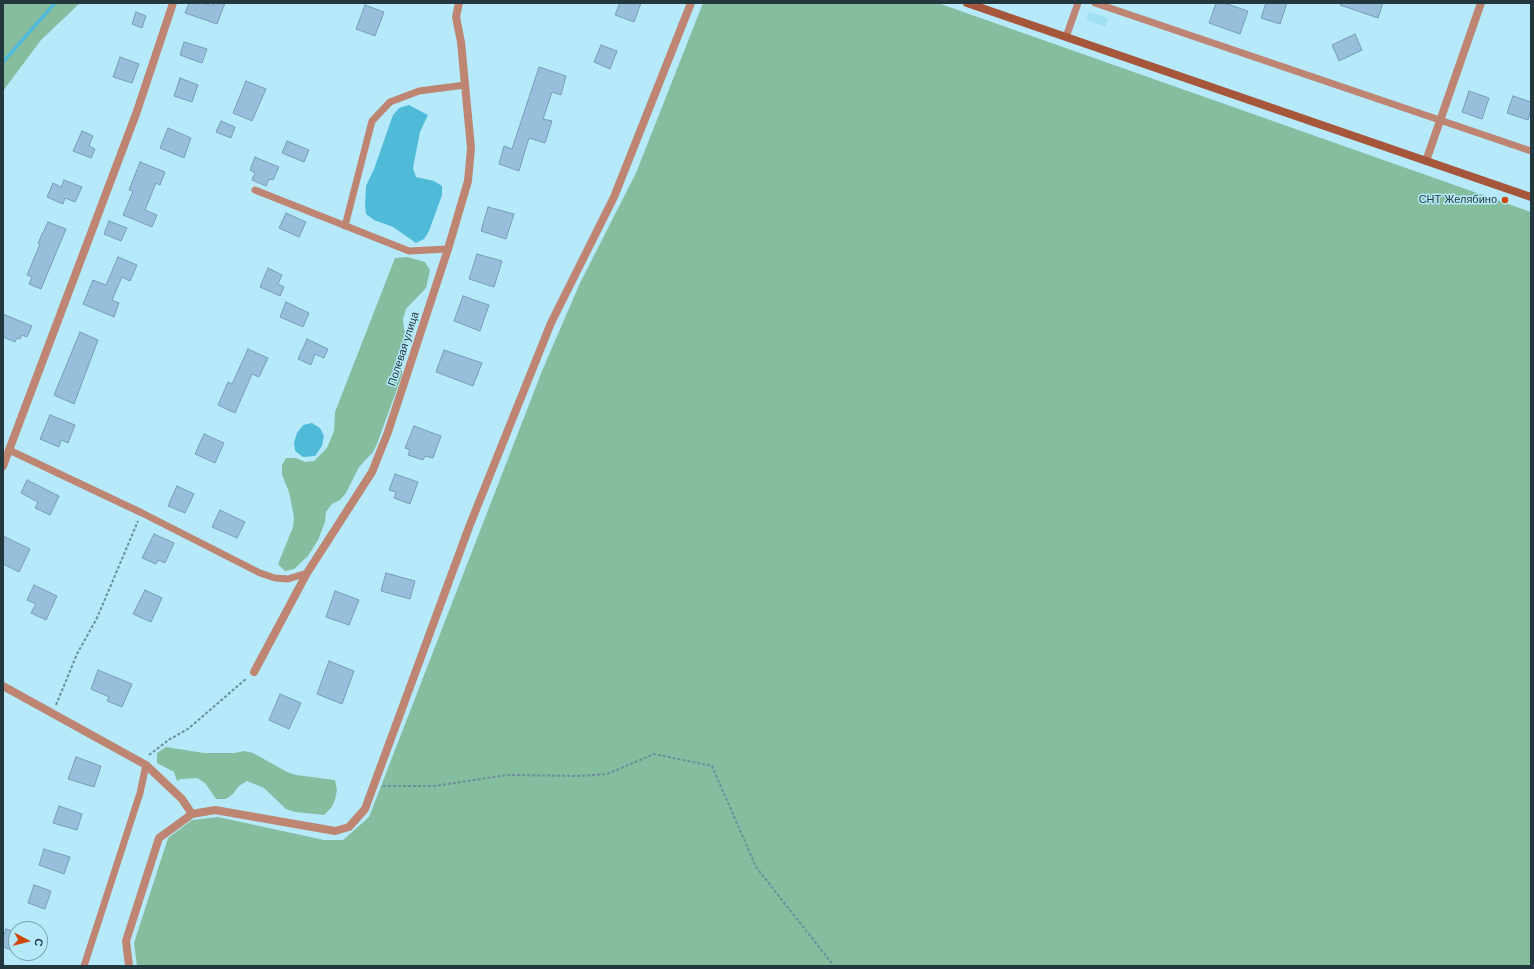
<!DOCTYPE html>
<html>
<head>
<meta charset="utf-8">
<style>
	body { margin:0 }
	#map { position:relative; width:1534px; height:969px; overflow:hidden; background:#b6eafb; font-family:"DM Sans",sans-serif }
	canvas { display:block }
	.frame { position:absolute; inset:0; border:4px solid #23383e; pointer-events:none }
	.north { position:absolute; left:8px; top:921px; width:40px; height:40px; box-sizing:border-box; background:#b6eafb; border:1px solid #7ba3af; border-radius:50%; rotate:97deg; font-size:11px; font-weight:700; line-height:16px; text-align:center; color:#23383e }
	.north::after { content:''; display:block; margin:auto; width:14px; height:18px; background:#ce4909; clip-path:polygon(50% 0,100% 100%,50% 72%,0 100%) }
</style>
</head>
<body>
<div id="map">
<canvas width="1534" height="969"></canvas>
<div class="frame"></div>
<div class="north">С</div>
</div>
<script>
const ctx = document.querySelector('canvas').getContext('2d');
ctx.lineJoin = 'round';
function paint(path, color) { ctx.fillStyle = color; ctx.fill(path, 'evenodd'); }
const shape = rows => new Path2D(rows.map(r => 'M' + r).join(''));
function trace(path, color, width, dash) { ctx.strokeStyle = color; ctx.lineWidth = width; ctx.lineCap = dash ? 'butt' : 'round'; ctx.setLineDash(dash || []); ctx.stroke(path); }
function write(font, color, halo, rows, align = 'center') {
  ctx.font = font + ' "DM Sans",sans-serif'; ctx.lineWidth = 3; ctx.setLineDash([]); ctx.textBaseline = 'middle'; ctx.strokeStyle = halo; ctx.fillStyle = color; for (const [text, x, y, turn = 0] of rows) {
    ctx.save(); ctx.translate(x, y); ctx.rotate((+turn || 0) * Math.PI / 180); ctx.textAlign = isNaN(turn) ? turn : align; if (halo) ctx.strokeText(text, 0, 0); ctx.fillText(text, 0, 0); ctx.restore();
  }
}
const built = shape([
	[1089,12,1108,18,1106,27,1086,20]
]);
const green = shape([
	[5,3,80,3,41,40,3,91,3,5],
	[703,3,938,3,1531,212,1531,966,137,966,134,943,168,838,192,820,218,817,324,840,343,840,369,817,542,371,580,283,636,173],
	[407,257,425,262,430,270,426,288,406,309,403,319,404,329,408,337,402,356,402,375,377,444,373,452,359,467,346,493,340,500,332,504,326,512,325,522,318,540,308,556,294,569,285,571,278,564,293,527,294,517,289,492,282,475,282,465,286,458,296,458,305,462,314,461,327,448,334,431,335,412,395,258],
	[166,747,204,753,234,753,244,751,253,753,287,772,296,775,335,780,337,790,335,800,331,808,324,815,295,812,286,809,264,788,247,781,239,786,233,794,226,799,216,799,205,783,197,778,181,779,177,781,174,772,157,763,157,753]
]);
const water = shape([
	[409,105,428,115,420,132,413,168,416,177,434,181,442,186,442,195,429,231,424,239,416,243,393,227,374,220,366,214,365,205,366,186,374,169,393,115,399,108],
	[312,423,320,428,324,436,322,446,315,456,303,457,295,451,294,442,297,433,303,425]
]);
const stream = shape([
	[3,62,55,3]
]);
const building = shape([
	[189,3,204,3,212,6,213,3,225,3,217,24,185,13,189,3],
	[620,3,641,3,634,22,615,15,620,3],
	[1216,3,1224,3,1248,11,1240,34,1209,23,1216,3],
	[1266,3,1287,3,1280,24,1261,18,1266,3],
	[1340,3,1383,3,1378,18,1340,5,1340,3],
	[365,5,384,12,375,36,356,29,365,5],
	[136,12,146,16,142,28,132,24,136,12],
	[1355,34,1362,50,1339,61,1332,45,1355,34],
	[184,42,207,49,202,63,180,55,184,42],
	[601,45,617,51,610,69,594,62,601,45],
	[120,57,139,64,132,83,113,77,120,57],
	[539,67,566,76,561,95,552,92,543,119,552,121,545,143,529,138,519,171,499,164,504,146,512,149,539,67],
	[180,78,198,85,192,102,174,96,180,78],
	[246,81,266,89,252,121,233,113,246,81],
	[1469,91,1489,98,1482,119,1462,112,1469,91],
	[1513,96,1531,102,1531,110,1528,120,1507,113,1513,96],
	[221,121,235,127,231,138,216,132,221,121],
	[168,128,191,138,184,158,160,148,168,128],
	[82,131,93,136,89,146,95,149,91,158,73,151,82,131],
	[287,141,309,150,304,162,282,153,287,141],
	[255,157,279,167,273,180,269,179,266,186,252,180,255,173,250,170,255,157],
	[140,162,165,172,160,185,156,183,145,210,157,215,152,227,123,215,133,191,129,190,140,162],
	[64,180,82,187,75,202,65,198,63,204,47,197,53,183,61,187,64,180],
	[488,207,514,214,506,239,481,231,488,207],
	[286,213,306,222,299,237,279,228,286,213],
	[109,221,127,228,121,241,104,234,109,221],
	[48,222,66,229,41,289,29,284,32,277,27,275,40,244,38,243,48,222],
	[477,254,502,261,494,287,469,279,477,254],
	[118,257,137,265,130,281,122,277,112,300,119,303,114,317,83,304,93,280,106,285,118,257],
	[268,268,282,275,278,284,284,287,280,296,260,287,268,268],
	[463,296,489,305,480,331,454,321,463,296],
	[286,302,309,313,303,327,280,317,286,302],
	[3,314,32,326,27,337,22,335,20,339,17,338,15,342,3,337,3,314],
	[80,332,98,340,74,404,54,395,80,332],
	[307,339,328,349,324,358,315,354,311,365,298,359,307,339],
	[248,349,268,358,259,377,252,374,235,413,218,405,228,382,232,384,248,349],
	[444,350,482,363,473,386,436,372,444,350],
	[50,415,75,425,68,443,61,440,59,447,40,439,50,415],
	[414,426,441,436,433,458,425,456,423,460,408,455,410,450,405,448,414,426],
	[204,434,224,443,215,463,195,454,204,434],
	[395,474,418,482,410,504,394,498,396,492,389,490,395,474],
	[27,480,59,496,50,515,35,508,38,502,21,493,27,480],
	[177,486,194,494,185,513,168,506,177,486],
	[220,510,245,522,237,538,212,527,220,510],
	[154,534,174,543,165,563,158,560,156,564,142,558,154,534],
	[3,536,30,549,19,572,3,564,3,536],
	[386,573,415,581,410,599,381,591,386,573],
	[34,585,57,596,46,620,31,613,36,604,27,600,34,585],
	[145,590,162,598,151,622,133,614,145,590],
	[335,591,359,600,349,625,326,617,335,591],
	[329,661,354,671,342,704,317,694,329,661],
	[98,670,132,684,122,707,107,701,109,697,91,689,98,670],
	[280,694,301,703,289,729,269,720,280,694],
	[76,757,101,766,94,787,68,779,76,757],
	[59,806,82,814,77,830,53,823,59,806],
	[44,849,70,857,64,874,39,865,44,849],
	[34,885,51,891,45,909,28,903,34,885],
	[6,929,16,932,12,950,3,947,3,937,6,929]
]);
const path = shape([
	[56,705,77,654,97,618,138,521],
	[149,755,170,739,188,729,247,678],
	[383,786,434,786,508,775,580,776,607,774,654,754,712,766,756,867,834,966]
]);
const lane = shape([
	[1095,3,1531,151],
	[1066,37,1078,3],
	[255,190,409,251,448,249],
	[345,226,372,121,390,102,419,91,465,85],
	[9,450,142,513,260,573,275,578,288,579,307,573],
	[84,966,140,793,146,765]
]);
const street = shape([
	[1426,161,1481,3],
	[3,466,136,114,173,3],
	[254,672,307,573,372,472,388,432,448,249,468,181,471,148,461,42,456,17,459,3],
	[3,686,146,765,182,799,192,814],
	[129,966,126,941,159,838,192,814,215,810,335,831,349,827,365,809,469,527,551,323,614,197,691,3]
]);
const secondary = shape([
	[967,3,1531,197]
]);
const markers = [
	[1505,200,4,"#ce4909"]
];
const poiNames = [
	["СНТ Желябино",1497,200]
];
const streetNames = [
	["Полевая улица",404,349,-72]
];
paint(built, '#a1dff2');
paint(green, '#87bd9f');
paint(water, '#4fbbd9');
trace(stream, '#4fbbd9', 3.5);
paint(building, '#97beda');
trace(building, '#779db8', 1);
trace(path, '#6b8f9b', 2, [3, 2]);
trace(lane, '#bd8572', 7);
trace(street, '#bd8572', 8);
trace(secondary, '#a6563a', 8);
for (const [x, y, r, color] of markers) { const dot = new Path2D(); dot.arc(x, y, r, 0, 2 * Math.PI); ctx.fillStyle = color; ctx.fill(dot); trace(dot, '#b6eafb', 1.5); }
write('11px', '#23383e', '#b6eafb', poiNames, 'right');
write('11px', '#23383e', '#b6eafb', streetNames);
</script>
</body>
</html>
